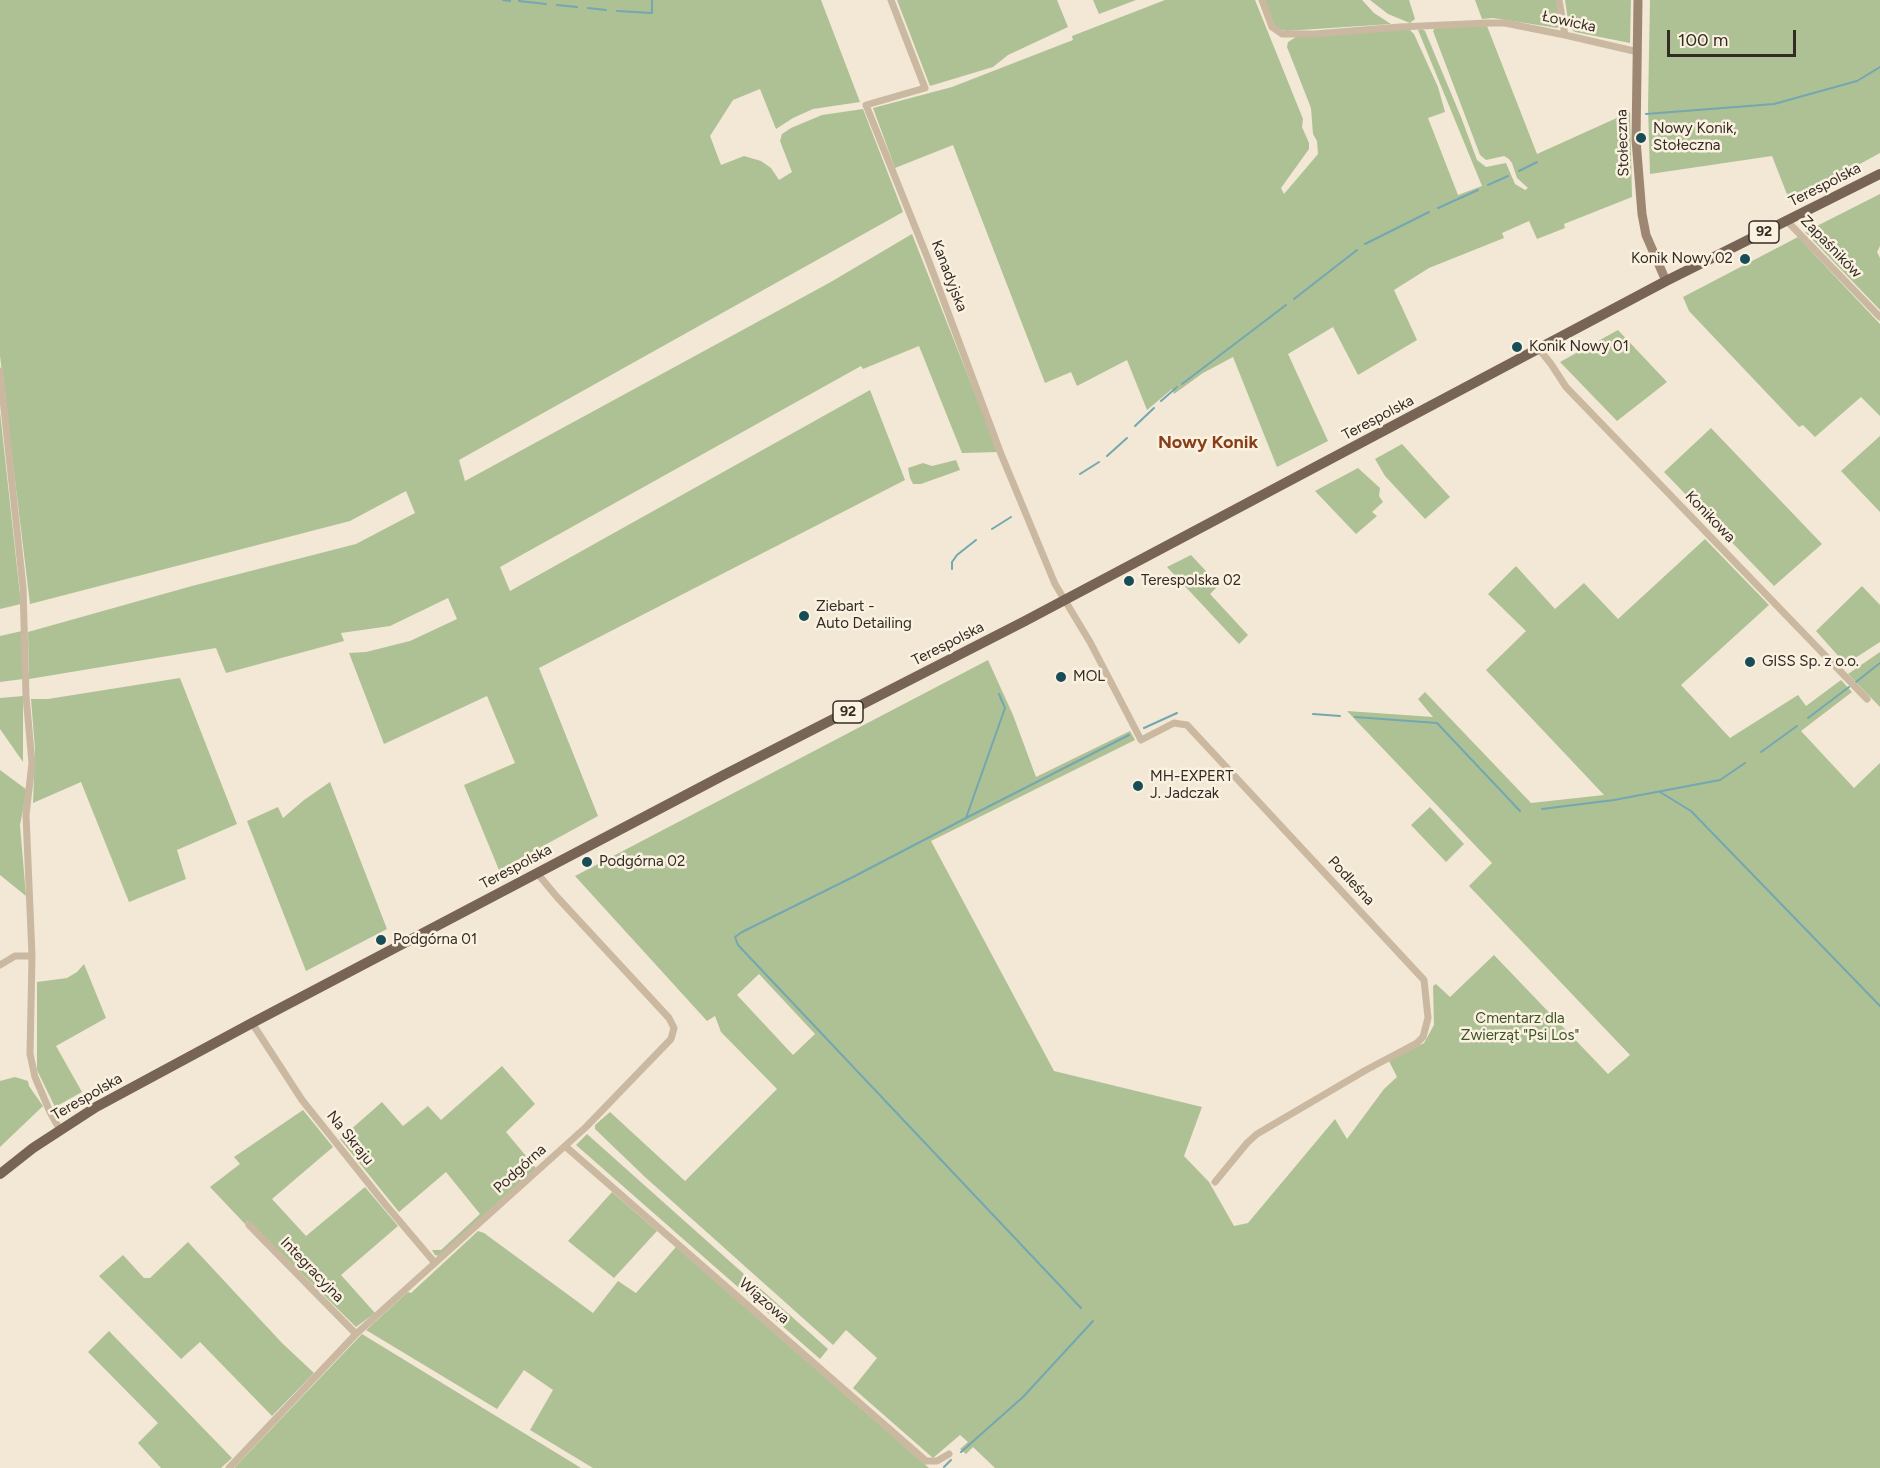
<!DOCTYPE html>
<html>
<head>
<meta charset="utf-8">
<style>
	body { margin:0 }
	#map { position:relative; width:1880px; height:1468px; overflow:hidden; background:#f2e8d5; font-family:Figtree,sans-serif }
	canvas { display:block }
	.scale { position:absolute; left:1667px; top:30px; width:129px; height:27px; box-sizing:border-box; border:3px solid #342b24; border-top:0; padding-left:8px; font-size:18px; line-height:21px; white-space:nowrap; color:#342b24; -webkit-text-stroke:4px #faf1e1; paint-order:stroke }
</style>
</head>
<body>
<div id="map">
<canvas width="1880" height="1468"></canvas>
<div class="scale">100 m</div>
</div>
<script>
const ctx = document.querySelector('canvas').getContext('2d');
ctx.lineJoin = 'round';
function paint(path, color) { ctx.fillStyle = color; ctx.fill(path, 'evenodd'); }
const shape = rows => new Path2D(rows.map(r => 'M' + r).join(''));
function trace(path, color, width, dash) { ctx.strokeStyle = color; ctx.lineWidth = width; ctx.lineCap = dash ? 'butt' : 'round'; ctx.setLineDash(dash || []); ctx.stroke(path); }
function write(font, color, halo, rows, align = 'center') {
  ctx.font = font + ' Figtree,sans-serif'; ctx.lineWidth = 5; ctx.setLineDash([]); ctx.textBaseline = 'middle'; ctx.strokeStyle = halo; ctx.fillStyle = color; for (const [text, x, y, turn = 0] of rows) {
    ctx.save(); ctx.translate(x, y); ctx.rotate((+turn || 0) * Math.PI / 180); ctx.textAlign = isNaN(turn) ? turn : align; if (halo) ctx.strokeText(text, 0, 0); ctx.fillText(text, 0, 0); ctx.restore();
  }
}
const green = shape([
	[0,0,821,0,860,102,813,109,793,118,776,129,760,89,733,100,710,136,721,165,744,156,761,161,771,168,779,180,792,172,780,141,782,134,791,128,822,115,863,109,903,212,459,460,465,481,829,283,912,234,998,452,962,453,919,346,863,369,861,366,500,567,510,591,870,390,905,480,539,668,598,816,499,870,464,785,515,763,487,696,384,744,349,653,366,652,410,641,457,619,448,598,390,626,341,633,344,641,226,673,216,648,29,679,28,632,192,586,356,544,415,513,406,491,350,521,30,604,0,356],
	[897,0,1057,0,1068,27,1008,55,993,67,930,86],
	[1093,0,1136,0,1099,14],
	[1165,0,1255,0,1303,119,1302,127,1309,143,1309,149,1281,188,1284,194,1318,154,1317,141,1313,134,1311,108,1287,47,1288,42,1296,37,1409,29,1414,34,1438,87,1445,112,1428,118,1458,195,1482,186,1418,30,1422,29,1425,31,1461,117,1477,160,1486,167,1506,163,1515,184,1525,190,1528,188,1517,178,1512,163,1509,159,1504,156,1486,160,1480,155,1433,31,1435,28,1487,26,1537,154,1630,112,1632,197,1564,224,1565,228,1537,239,1529,221,1502,233,1504,238,1429,268,1394,290,1417,340,1358,375,1333,327,1288,354,1328,441,1277,467,1233,357,1203,373,1174,394,1172,389,1147,410,1127,360,1077,386,1071,372,1045,383,953,145,895,168,873,108,952,87,1073,40,1072,36],
	[1264,0,1362,0,1374,13,1391,24,1286,31,1279,29,1274,25],
	[1370,0,1409,0,1415,19,1410,23,1388,14],
	[1475,0,1556,0,1561,25,1557,28,1493,18,1482,19],
	[1565,0,1631,0,1630,43,1575,32,1569,27],
	[1650,0,1880,0,1880,153,1790,202,1772,156,1650,174,1648,107],
	[1880,194,1880,246,1877,252,1880,258,1880,310,1805,232],
	[1798,237,1880,324,1880,416,1861,397,1815,437,1803,425,1799,427,1689,311,1683,297],
	[1618,330,1667,382,1617,421,1560,362],
	[0,412,21,604,0,609],
	[1711,428,1822,544,1774,586,1664,472],
	[1880,436,1880,512,1841,471],
	[1402,444,1450,497,1425,519,1385,476,1375,459],
	[956,460,960,470,921,484,913,484,910,478,908,468,923,463,932,466],
	[1358,468,1380,488,1379,496,1383,502,1372,512,1377,516,1356,534,1315,491],
	[1705,539,1769,605,1681,685,1730,738,1798,695,1806,706,1841,680,1852,692,1801,731,1854,788,1880,763,1880,1468,995,1468,973,1447,966,1454,960,1449,968,1442,960,1435,933,1458,853,1388,877,1358,846,1330,833,1345,645,1177,595,1129,595,1125,610,1112,685,1181,777,1089,721,1032,715,1016,707,1021,575,876,988,660,1013,715,1036,777,1130,731,1135,740,931,841,1054,1071,1202,1107,1184,1156,1209,1182,1234,1226,1248,1223,1335,1119,1347,1139,1384,1089,1397,1077,1389,1061,1424,1043,1434,1025,1433,986,1436,984,1450,997,1494,955,1608,1074,1630,1055,1469,886,1492,863,1347,711,1433,717,1418,699,1425,692,1531,803,1604,795,1486,670,1526,631,1488,594,1516,566,1555,609,1584,583,1618,619],
	[759,974,815,1034,793,1055,737,995],
	[1191,555,1219,585,1210,594,1248,635,1239,644,1167,567],
	[1862,586,1880,605,1880,642,1852,660,1841,659,1816,631],
	[22,631,23,679,0,682,0,636],
	[1880,652,1880,707,1848,674],
	[180,678,237,824,177,850,186,879,129,902,81,782,33,803,35,749,31,699,48,699],
	[23,696,23,762,0,729,0,698],
	[0,770,27,790,20,825,26,896,0,875],
	[330,782,387,929,306,971,247,821,278,807,283,818,304,800],
	[1430,807,1464,844,1446,862,1411,825],
	[84,964,106,1018,56,1046,82,1092,55,1107,37,1070,37,982,67,978,77,972],
	[502,1066,535,1104,506,1132,536,1168,439,1256,435,1255,432,1250,441,1250,480,1214,446,1172,399,1212,340,1139,382,1102,403,1126,428,1106,441,1120],
	[15,1077,28,1081,29,1086,43,1106,0,1147,0,1081],
	[303,1110,333,1147,272,1199,306,1236,365,1187,398,1226,341,1275,375,1313,356,1327,248,1221,245,1224,210,1187,240,1164,234,1157],
	[587,1134,828,1349,820,1359,576,1145],
	[612,1192,657,1231,614,1278,568,1241],
	[478,1231,484,1233,593,1313,618,1281,636,1293,676,1247,929,1468,593,1468,530,1430,553,1390,524,1370,497,1409,366,1330,408,1292,411,1293],
	[188,1242,282,1343,314,1373,272,1416,200,1342,181,1359,99,1276,123,1255,144,1278,150,1278],
	[109,1331,232,1458,221,1468,161,1468,138,1443,158,1423,88,1352],
	[362,1334,581,1468,234,1468]
]);
const stream = shape([
	[503,0,510,1],
	[519,1,546,4],
	[557,5,577,7],
	[588,8,606,10],
	[617,11,652,13,652,0],
	[1646,114,1774,104,1857,81,1880,67],
	[1519,171,1537,162],
	[1488,185,1508,176],
	[1438,208,1478,190],
	[1365,244,1429,212],
	[1294,299,1357,250],
	[1182,384,1286,305],
	[1161,401,1177,387],
	[1135,426,1154,408],
	[1107,456,1127,438],
	[1080,474,1099,462],
	[992,529,1011,517],
	[952,569,952,562,957,555,976,540],
	[1856,682,1880,663],
	[999,694,1005,708,966,818,853,877,742,932,735,937,738,945,1081,1308],
	[1313,714,1340,716],
	[1355,717,1437,723,1520,811],
	[1808,718,1849,687],
	[1144,728,1177,713],
	[1761,752,1797,726],
	[1660,792,1691,811,1880,1006],
	[1542,809,1614,800,1720,780,1745,763],
	[966,818,1129,735],
	[961,1452,1023,1397,1093,1321],
	[944,1467,951,1460]
]);
const street = shape([
	[891,0,925,88,866,105,928,259,1001,454,1055,584,1090,642,1141,740,1174,723,1187,725,1424,980,1428,1018,1423,1037,1417,1043,1366,1070,1257,1134,1247,1143,1215,1182],
	[1262,0,1272,27,1282,34,1315,34,1400,27,1488,23,1505,23,1565,35,1638,52],
	[1559,0,1565,35],
	[1787,221,1880,317],
	[1539,349,1551,364,1566,387,1867,699],
	[0,371,23,587,26,696,32,763,26,815,32,956,30,1054,35,1077,50,1112,60,1130],
	[0,965,15,956,32,956],
	[252,1023,302,1100,385,1204,435,1263],
	[565,1146,926,1461,937,1461,949,1454],
	[249,1225,356,1334],
	[229,1468,356,1334,586,1127,671,1039,674,1028,669,1018,557,897,537,873]
]);
const secondary = shape([
	[1638,0,1636,140,1642,214,1646,235,1666,281]
]);
const primary = shape([
	[0,1174,33,1148,96,1107,252,1023,722,776,1025,621,1666,281,1880,174]
]);
const markers = [
	[1641,138,6,"#184d58"],
	[1745,259,6,"#184d58"],
	[1517,347,6,"#184d58"],
	[1129,581,6,"#184d58"],
	[804,616,6,"#184d58"],
	[1750,662,6,"#184d58"],
	[1061,677,6,"#184d58"],
	[1138,786,6,"#184d58"],
	[587,862,6,"#184d58"],
	[381,940,6,"#184d58"]
];
const shields = [
	[1764,232,30],
	[848,712,30]
];
const shieldNames = [
	["92",1764,232],
	["92",848,712]
];
const streetNames = [
	["Łowicka",1569,22,12],
	["Stołeczna",1623,143,-92],
	["Terespolska",1825,185,-27],
	["Zapaśników",1831,247,46],
	["Kanadyjska",949,276,69],
	["Terespolska",1378,418,-28],
	["Konikowa",1710,517,46],
	["Terespolska",948,644,-27],
	["Terespolska",516,867,-28],
	["Podleśna",1351,881,47],
	["Terespolska",87,1097,-30],
	["Na Skraju",350,1138,51],
	["Podgórna",520,1169,-42],
	["Integracyjna",312,1270,46],
	["Wiązowa",764,1301,41]
];
const poiNames = [
	["Nowy Konik,",1653,129],
	["Stołeczna",1653,146],
	["Konik Nowy 02",1733,259,"right"],
	["Konik Nowy 01",1529,347],
	["Terespolska 02",1141,581],
	["Ziebart -",816,607],
	["Auto Detailing",816,624],
	["GISS Sp. z o.o.",1762,662],
	["MOL",1073,677],
	["MH-EXPERT",1150,777],
	["J. Jadczak",1150,794],
	["Podgórna 02",599,862],
	["Podgórna 01",393,940]
];
const parkNames = [
	["Cmentarz dla",1520,1019],
	["Zwierząt \"Psi Los\"",1520,1036]
];
const quarterNames = [
	["Nowy Konik",1208,443]
];
paint(green, '#aec195');
trace(stream, '#73a7b1', 2);
trace(street, '#cab8a1', 7);
trace(secondary, '#9e8772', 9);
trace(primary, '#776454', 10);
for (const [x, y, r, color] of markers) { const dot = new Path2D(); dot.arc(x, y, r, 0, 2 * Math.PI); ctx.fillStyle = color; ctx.fill(dot); trace(dot, '#faf1e1', 2); }
for (const [x, y, w] of shields) { const box = new Path2D(); box.roundRect(x - w / 2, y - 11, w, 22, 4.5); ctx.fillStyle = '#faf1e1'; ctx.fill(box); trace(box, '#342b24', 1.5); }
write('bold 14px', '#342b24', null, shieldNames);
write('15px', '#342b24', '#faf1e1', streetNames);
write('15px', '#342b24', '#faf1e1', poiNames, 'left');
write('15px', '#3e5427', '#faf1e1', parkNames);
write('bold 18px', '#883f19', '#faf1e1', quarterNames);
</script>
</body>
</html>
